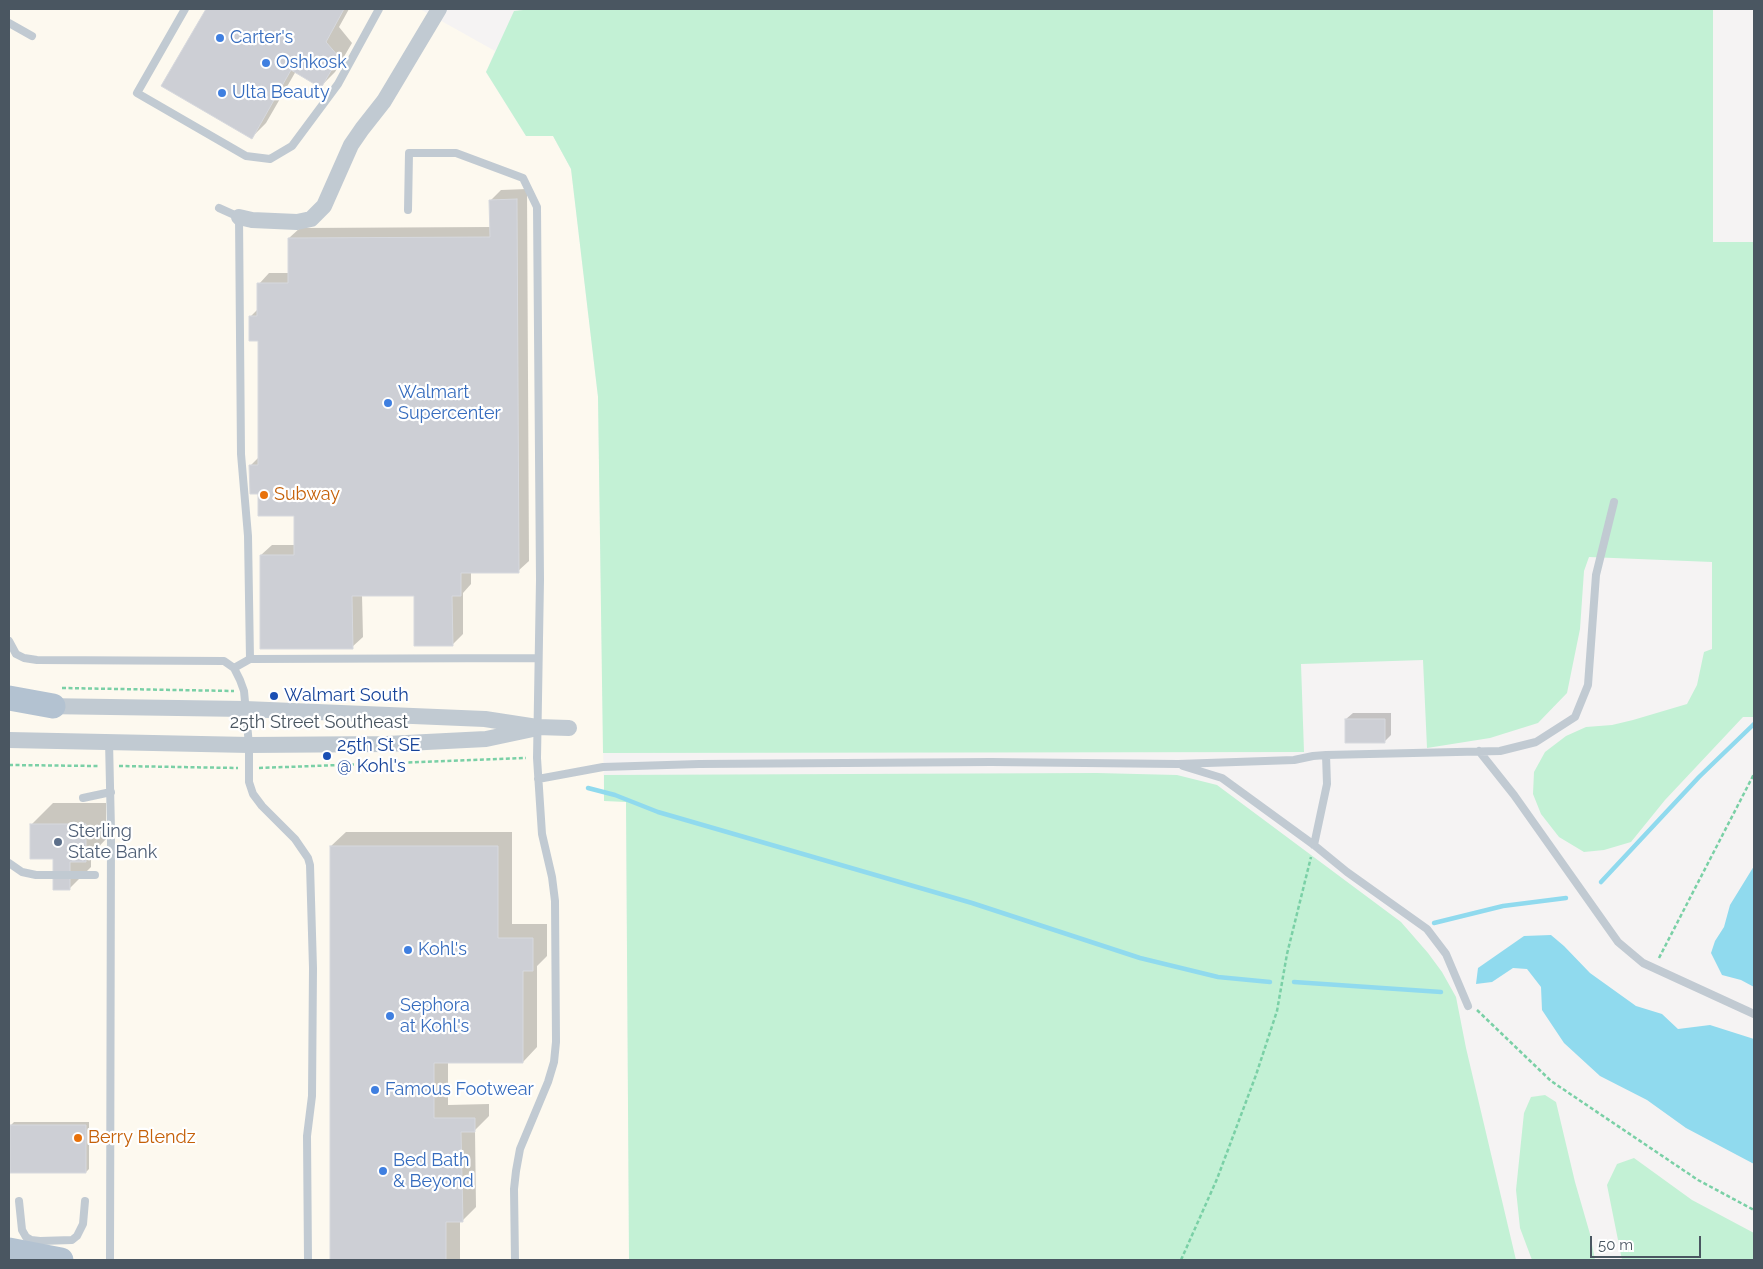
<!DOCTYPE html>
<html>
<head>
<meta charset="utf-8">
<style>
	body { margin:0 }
	#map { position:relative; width:1763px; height:1269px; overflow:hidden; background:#f5f3f3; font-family:Raleway,sans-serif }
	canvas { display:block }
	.frame { position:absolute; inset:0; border:10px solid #4a5661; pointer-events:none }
	.scale { position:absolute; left:1590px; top:1236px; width:111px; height:22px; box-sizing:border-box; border:2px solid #4a5661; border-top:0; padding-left:6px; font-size:15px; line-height:18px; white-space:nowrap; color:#4a5661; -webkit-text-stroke:4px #fff; paint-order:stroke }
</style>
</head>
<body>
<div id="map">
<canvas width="1763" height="1269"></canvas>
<div class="frame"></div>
<div class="scale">50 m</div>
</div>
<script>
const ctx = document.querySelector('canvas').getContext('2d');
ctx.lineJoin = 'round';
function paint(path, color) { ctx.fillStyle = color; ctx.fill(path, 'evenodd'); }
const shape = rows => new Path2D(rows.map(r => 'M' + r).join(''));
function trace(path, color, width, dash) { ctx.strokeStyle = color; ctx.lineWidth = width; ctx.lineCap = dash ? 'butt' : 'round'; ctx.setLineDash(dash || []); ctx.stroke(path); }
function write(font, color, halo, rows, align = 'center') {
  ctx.font = font + ' Raleway,sans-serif'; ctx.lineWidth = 4.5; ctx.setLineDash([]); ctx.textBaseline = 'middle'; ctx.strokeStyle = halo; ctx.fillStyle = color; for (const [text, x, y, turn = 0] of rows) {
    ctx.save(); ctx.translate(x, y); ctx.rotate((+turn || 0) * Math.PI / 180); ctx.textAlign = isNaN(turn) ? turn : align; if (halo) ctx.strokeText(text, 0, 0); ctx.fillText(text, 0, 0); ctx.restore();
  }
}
const commercial = shape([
	[9,9,420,9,495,51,486,72,526,136,553,136,571,169,598,397,604,801,626,801,629,1260,9,1260]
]);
const green = shape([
	[532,9,1713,9,1713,242,1754,242,1754,717,1743,717,1665,800,1631,842,1604,850,1584,852,1559,837,1541,814,1533,794,1534,772,1545,752,1566,736,1586,727,1612,725,1633,720,1687,704,1697,685,1704,652,1712,649,1712,562,1589,557,1584,571,1580,629,1567,693,1538,723,1490,738,1427,748,1423,660,1301,664,1304,752,603,753,598,397,571,169,553,136,526,136,486,72,514,11],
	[1097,773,1177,775,1217,785,1401,922,1428,953,1442,972,1456,997,1466,1048,1516,1260,629,1260,626,802,604,801,604,775],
	[1545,1095,1556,1102,1575,1182,1590,1234,1595,1260,1532,1260,1520,1228,1516,1190,1524,1113,1531,1097],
	[1634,1158,1692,1200,1754,1233,1754,1260,1622,1260,1607,1185,1617,1164]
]);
const water = shape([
	[1754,866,1754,987,1741,980,1722,975,1711,953,1715,941,1724,927,1730,905],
	[1551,935,1564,946,1590,973,1636,1006,1662,1014,1678,1029,1710,1025,1754,1039,1754,1164,1686,1128,1647,1100,1600,1076,1564,1043,1542,1010,1541,987,1527,969,1513,968,1492,982,1476,984,1478,968,1524,936]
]);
const shadow = shape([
	[207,9,349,9,339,27,352,43,335,72,321,86,296,71,266,123,252,137,163,86],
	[527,189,529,561,518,571,471,571,471,584,463,593,463,634,452,645,415,595,362,595,363,637,352,647,261,555,272,545,295,545,295,515,259,493,251,465,260,456,259,340,250,317,259,308,259,284,269,273,289,273,289,238,300,228,491,227,491,200,501,190],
	[1353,713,1391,713,1391,735,1384,742,1346,719],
	[53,803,106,803,106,839,91,855,91,867,70,888,54,858,31,825],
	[346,832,512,832,512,924,547,924,547,956,537,966,537,1047,523,1062,448,1062,448,1105,489,1104,489,1116,475,1130,476,1207,462,1221,460,1221,460,1260,332,1260,331,846],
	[14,1122,89,1122,89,1169,86,1172,11,1125]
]);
const stream = shape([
	[588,788,615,795,658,812,972,903,1140,958,1218,977,1270,982],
	[1601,882,1699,777,1754,724],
	[1434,923,1503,906,1566,898],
	[1294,982,1441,992]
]);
const building = shape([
	[206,9,344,9,326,42,339,57,321,88,291,70,252,139,161,86,206,9],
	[517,199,519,573,461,573,461,596,452,596,453,646,414,646,414,596,352,596,353,649,260,649,260,555,294,555,294,516,258,516,258,494,250,494,249,465,258,465,258,341,249,341,249,316,257,316,257,283,288,283,288,238,490,237,489,200,517,199],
	[1345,719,1385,719,1385,743,1345,743,1345,719],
	[30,824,86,824,86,862,70,862,70,890,53,890,53,859,30,859,30,824],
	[330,846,498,846,498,938,533,938,533,971,523,971,523,1063,434,1063,434,1118,475,1118,475,1132,461,1132,463,1222,446,1222,446,1260,330,1260,330,846],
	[10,1125,86,1125,86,1173,10,1173,10,1125]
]);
const path = shape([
	[62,688,234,691],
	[9,765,98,766],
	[119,766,238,768],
	[259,768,526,758],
	[1659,958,1754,774],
	[1477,1010,1551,1081,1698,1180,1754,1210],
	[1181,1260,1217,1179,1256,1075,1277,1011,1287,954,1311,857]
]);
const service = shape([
	[185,9,137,93,246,156,270,159,292,146,338,84,379,9],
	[9,23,32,36],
	[219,208,239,217,241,454,248,536,250,659],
	[408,210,409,153,456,153,523,178,537,207,540,580,537,758,542,834,552,877,555,901,556,1042,554,1062,548,1082,520,1149,516,1171,514,1189,515,1260],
	[9,641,16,654,24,658,37,660,224,661,234,668,240,680,244,691,249,745,249,782,253,794,262,806,295,839,308,858,310,865,313,968,312,1096,307,1136,308,1260],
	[234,668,250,659,538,658],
	[109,741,111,830,110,1260],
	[1479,751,1514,795,1618,942,1643,963,1754,1014],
	[1183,766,1222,778,1314,845,1347,872,1427,929,1446,954,1468,1006],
	[538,779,603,767,699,764,991,762,1178,764,1294,760,1313,756,1326,755,1500,751,1536,742,1575,717,1588,685,1596,575,1614,502],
	[83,798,111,792],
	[1314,845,1327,784,1326,755],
	[9,863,22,872,36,875,95,875],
	[19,1201,22,1230,26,1237,31,1240,40,1241,72,1240,77,1236,83,1224,85,1201]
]);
const minor = shape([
	[239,217,252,220,297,222,311,219,324,206,351,145,362,129,384,101,439,9],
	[43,706,245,709,485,719,537,727,569,728],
	[9,740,249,745,387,744,486,739,533,729]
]);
const primary = shape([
	[9,698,53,706],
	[9,1250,61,1260]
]);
const markers = [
	[220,38,5,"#3f7fe0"],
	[266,63,5,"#3f7fe0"],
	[222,93,5,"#3f7fe0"],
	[388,403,5,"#3f7fe0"],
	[264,495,5,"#e8710a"],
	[274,696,5,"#1a4fb4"],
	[327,756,5,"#1a4fb4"],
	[58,842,5,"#5c6f8a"],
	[408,950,5,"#3f7fe0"],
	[390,1016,5,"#3f7fe0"],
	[375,1090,5,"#3f7fe0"],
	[78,1138,5,"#e8710a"],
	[383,1171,5,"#3f7fe0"]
];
const shopNames = [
	["Carter's",230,38],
	["Oshkosk",276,63],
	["Ulta Beauty",232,93],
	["Walmart",398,393],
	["Supercenter",398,414],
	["Kohl's",418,950],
	["Sephora",400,1006],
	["at Kohl's",400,1027],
	["Famous Footwear",385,1090],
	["Bed Bath",393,1161],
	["& Beyond",393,1182]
];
const foodNames = [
	["Subway",274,495],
	["Berry Blendz",88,1138]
];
const transitNames = [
	["Walmart South",284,696],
	["25th St SE",337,746],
	["@ Kohl's",337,767]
];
const streetNames = [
	["25th Street Southeast",319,723]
];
const serviceNames = [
	["Sterling",68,832],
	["State Bank",68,853]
];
paint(commercial, '#fdf9ef');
paint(green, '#c3f1d5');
paint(water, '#90daee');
paint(shadow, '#0003');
trace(stream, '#90daee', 4.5);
paint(building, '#cdcfd5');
trace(building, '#d7d9de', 1);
trace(path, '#7ad0a6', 2.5, [4, 2.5]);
trace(service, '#c1cad2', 8);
trace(minor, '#c1cad2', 16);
trace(primary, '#b3c2d1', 25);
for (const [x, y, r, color] of markers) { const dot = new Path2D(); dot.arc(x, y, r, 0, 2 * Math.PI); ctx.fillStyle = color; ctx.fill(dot); trace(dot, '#fff', 2); }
write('18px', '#366cbe', '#fff', shopNames, 'left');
write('18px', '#c56008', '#fff', foodNames, 'left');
write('18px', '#164399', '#fff', transitNames, 'left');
write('18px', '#4a5661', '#fff', streetNames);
write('18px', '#4e5e75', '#fff', serviceNames, 'left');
</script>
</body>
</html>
